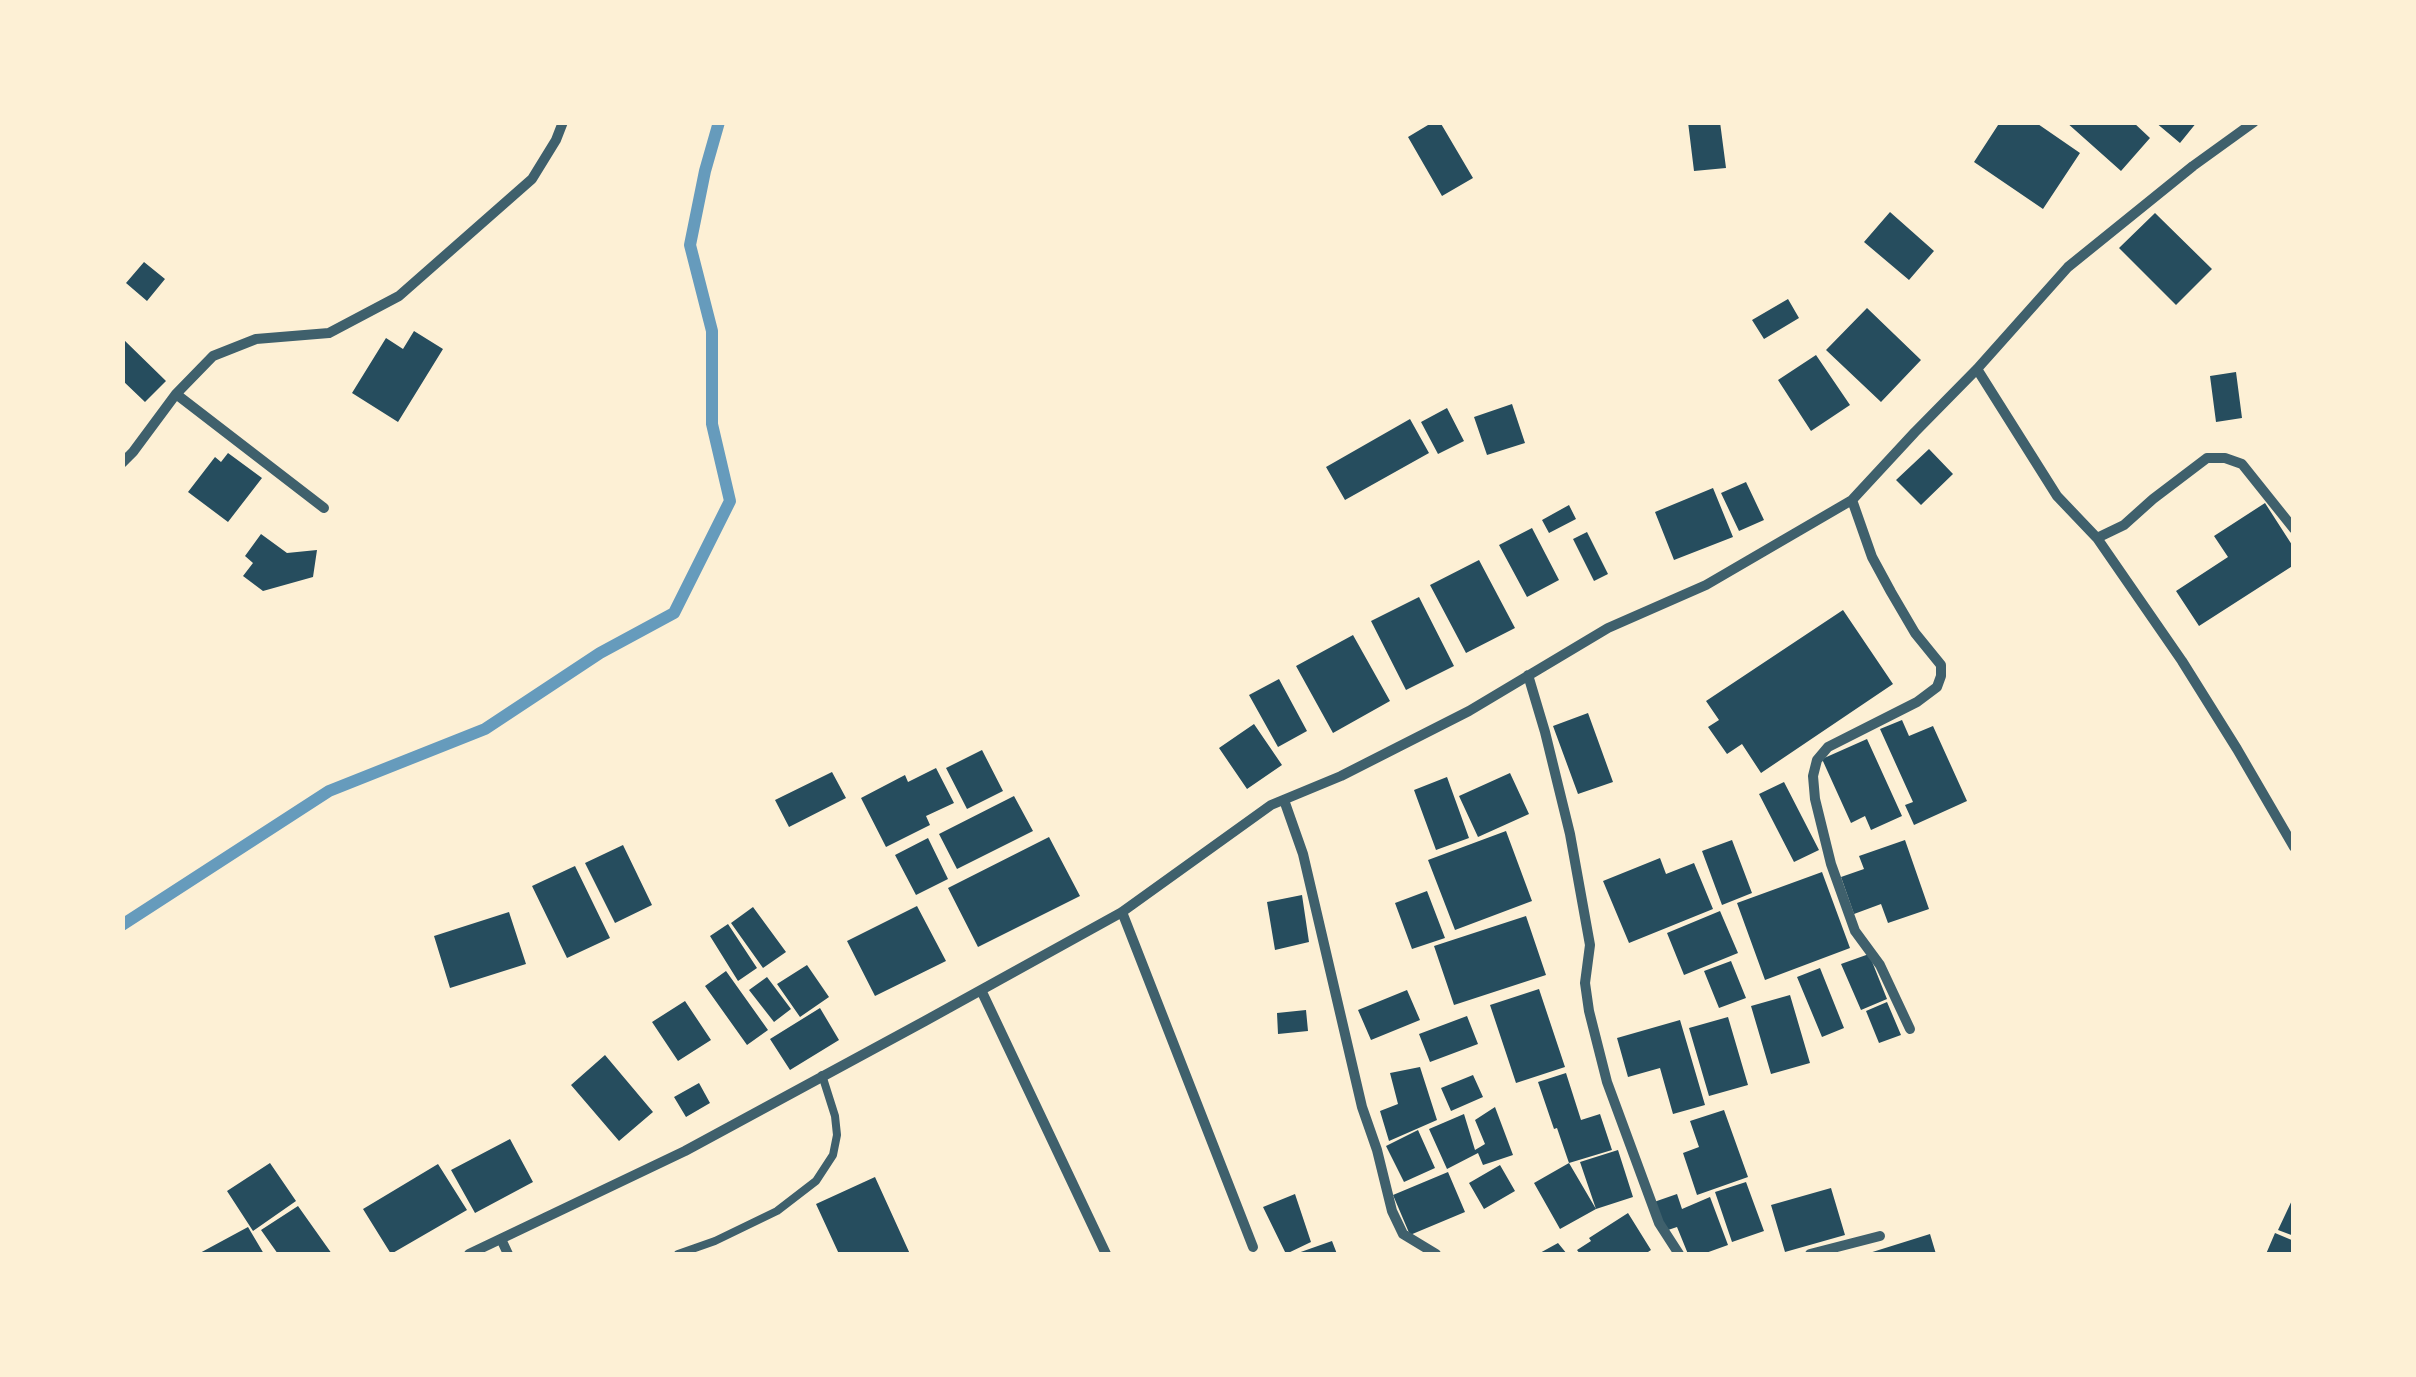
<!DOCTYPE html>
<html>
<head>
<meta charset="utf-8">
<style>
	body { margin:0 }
	#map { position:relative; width:2416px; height:1377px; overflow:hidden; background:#fdf0d5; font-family:Karla,sans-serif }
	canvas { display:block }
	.frame { position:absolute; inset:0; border:125px solid #fdf0d5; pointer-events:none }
</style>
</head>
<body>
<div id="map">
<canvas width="2416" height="1377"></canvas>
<div class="frame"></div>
</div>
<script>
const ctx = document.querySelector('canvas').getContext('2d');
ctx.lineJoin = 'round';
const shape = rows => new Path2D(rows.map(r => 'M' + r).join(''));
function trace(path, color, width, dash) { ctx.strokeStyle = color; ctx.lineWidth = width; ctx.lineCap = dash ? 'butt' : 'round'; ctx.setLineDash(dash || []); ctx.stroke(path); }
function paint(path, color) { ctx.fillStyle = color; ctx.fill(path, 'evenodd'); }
const stream = shape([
	[122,925,329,791,485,729,600,653,674,613,730,501,712,424,712,331,690,245,705,171,719,122]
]);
const building = shape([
	[1433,122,1440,122,1473,178,1442,196,1408,137],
	[1688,122,1720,122,1726,168,1694,171],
	[2000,122,2035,122,2080,153,2043,209,1974,162],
	[2066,122,2133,122,2150,138,2121,171],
	[2155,122,2197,122,2180,143],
	[1890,212,1934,251,1909,280,1864,242],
	[2155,213,2212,269,2176,305,2119,248],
	[144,262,165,279,147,301,126,283],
	[1788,299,1799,318,1764,339,1752,320],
	[1867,308,1921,360,1881,402,1826,350],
	[414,331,443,349,398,422,352,393,386,338,403,349],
	[122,338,166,381,145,402,122,380],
	[1816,355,1850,405,1811,431,1778,380],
	[2236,372,2242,418,2216,422,2210,376],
	[1512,404,1525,443,1487,455,1474,417],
	[1447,408,1464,441,1438,454,1421,422],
	[1410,419,1429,453,1345,500,1326,467],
	[1929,449,1953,474,1921,505,1896,480],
	[228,453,262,478,228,522,188,492,215,457,221,462],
	[1746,482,1764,520,1739,531,1721,493],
	[1713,488,1733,537,1674,560,1655,512],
	[2265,503,2294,548,2294,565,2199,626,2176,591,2228,557,2214,536],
	[1569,505,1576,519,1549,533,1542,520],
	[1532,528,1559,580,1527,597,1499,545],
	[1587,532,1608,574,1594,581,1573,539],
	[261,534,287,553,317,550,313,577,263,591,243,576,253,563,245,556],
	[1479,560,1515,628,1466,653,1430,585],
	[1419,597,1454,666,1406,690,1371,621],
	[1843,610,1893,684,1761,773,1742,744,1727,754,1708,727,1719,720,1706,701],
	[1353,635,1390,701,1333,733,1296,666],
	[1279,679,1307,731,1278,747,1249,695],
	[1588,713,1613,782,1578,794,1553,726],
	[1902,720,1909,736,1933,726,1967,801,1914,825,1905,805,1913,802,1880,729],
	[1254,724,1282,765,1247,789,1219,748],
	[1867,739,1902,816,1871,830,1865,816,1851,823,1822,759],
	[982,750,1003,791,967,809,946,768],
	[936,768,954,803,926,816,930,825,886,847,861,798,905,775,908,782],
	[832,772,846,798,789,827,775,800],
	[1510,773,1529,814,1478,837,1459,796],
	[1447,777,1469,838,1436,850,1414,790],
	[1784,782,1819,850,1794,862,1759,794],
	[1014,796,1033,831,957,869,939,834],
	[1506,831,1532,901,1455,930,1428,860],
	[1049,837,1080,896,978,947,948,888],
	[928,838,948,879,916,895,895,855],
	[1732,840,1752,893,1722,905,1702,851],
	[1905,840,1929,909,1888,923,1881,904,1854,914,1841,877,1864,869,1859,856],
	[623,845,652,905,615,923,585,863],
	[1660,858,1666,874,1694,863,1713,909,1629,943,1603,881],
	[575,866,610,938,567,958,532,886],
	[1822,872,1850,948,1765,980,1737,903],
	[1427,891,1445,938,1412,949,1395,903],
	[1302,895,1309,942,1275,950,1267,902],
	[917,906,946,961,875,996,847,941],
	[753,907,786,952,763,968,731,923],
	[1720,911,1738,953,1684,975,1667,933],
	[509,912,526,964,450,988,434,936],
	[1526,916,1546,975,1454,1005,1434,946],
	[728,924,757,968,738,981,710,936],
	[1869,954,1887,999,1861,1010,1841,964],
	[1731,961,1746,998,1719,1008,1704,971],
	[807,965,829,997,800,1017,777,984],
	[1820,968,1844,1028,1822,1037,1797,977],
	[726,971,768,1030,747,1045,705,986],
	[767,977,791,1009,774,1022,749,990],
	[1539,989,1565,1067,1516,1083,1490,1005],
	[1407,990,1420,1020,1371,1040,1358,1010],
	[1790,995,1810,1063,1771,1074,1751,1006],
	[685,1001,711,1040,678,1061,652,1022],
	[1887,1002,1901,1035,1879,1043,1866,1011],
	[820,1008,839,1040,790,1070,770,1039],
	[1306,1010,1308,1031,1278,1034,1277,1013],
	[1467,1016,1478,1044,1430,1062,1419,1034],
	[1728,1017,1748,1085,1709,1096,1689,1028],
	[1680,1020,1705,1105,1673,1114,1660,1068,1628,1077,1617,1038],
	[605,1055,653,1112,619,1141,571,1085],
	[1420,1067,1437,1120,1389,1141,1380,1111,1398,1104,1390,1073],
	[1566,1073,1581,1120,1600,1114,1612,1150,1569,1163,1557,1128,1554,1129,1538,1082],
	[1473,1075,1483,1097,1451,1111,1441,1088],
	[699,1083,710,1103,686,1117,674,1097],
	[1495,1107,1513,1155,1483,1165,1478,1153,1447,1169,1429,1129,1464,1114,1475,1150,1485,1144,1475,1120],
	[1724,1110,1748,1177,1697,1195,1683,1153,1699,1147,1690,1121],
	[1418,1130,1435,1168,1404,1182,1386,1146],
	[510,1139,533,1182,475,1213,451,1170],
	[1618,1150,1633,1197,1596,1209,1580,1162],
	[270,1163,296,1201,253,1231,227,1191],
	[1569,1163,1596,1209,1560,1229,1534,1183],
	[438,1164,467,1210,391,1254,363,1209],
	[1500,1165,1515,1191,1484,1209,1469,1183],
	[1448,1172,1465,1212,1410,1235,1393,1195],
	[875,1177,910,1254,839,1254,816,1204],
	[1746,1182,1764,1231,1732,1242,1715,1192],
	[1831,1188,1845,1235,1785,1252,1771,1205],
	[1295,1194,1311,1242,1286,1254,1263,1207],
	[1677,1194,1682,1209,1710,1197,1728,1245,1703,1254,1688,1254,1677,1227,1665,1231,1654,1202],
	[2294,1196,2294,1236,2278,1230],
	[298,1206,332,1254,278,1254,261,1230],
	[1628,1213,1651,1250,1645,1254,1580,1254,1577,1250,1591,1241,1589,1238],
	[248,1227,264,1254,198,1254],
	[2275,1233,2294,1241,2294,1254,2266,1254],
	[1930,1234,1936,1254,1866,1254],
	[1332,1241,1337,1254,1295,1254],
	[1558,1243,1567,1254,1538,1254]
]);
const service = shape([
	[678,1254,715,1241,777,1211,816,1181,833,1155,837,1135,835,1116,822,1075]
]);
const minor = shape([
	[1977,369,2057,496,2097,538,2182,661,2237,749,2294,847],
	[176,394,324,508],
	[122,463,133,452,176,394,213,356,256,339,329,333,399,296,532,179,556,140,563,122],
	[1852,500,1872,557,1891,592,1915,633,1941,665,1941,676,1937,687,1917,702,1828,747,1817,760,1813,776,1815,799,1831,864,1855,931,1880,965,1910,1029],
	[2097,538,2124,525,2153,499,2207,458,2225,458,2242,464,2294,529],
	[1528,675,1545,732,1570,834,1590,945,1585,983,1589,1011,1607,1082,1659,1223,1679,1254],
	[1284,800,1303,854,1362,1107,1377,1150,1392,1211,1403,1234,1436,1254],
	[1122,912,1253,1247],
	[981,990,1106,1254],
	[501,1239,508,1254],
	[469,1254,685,1151,925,1021,1122,912,1271,805,1341,776,1469,711,1608,628,1706,585,1852,500,1915,432,1977,369,2068,267,2193,166,2254,122],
	[1810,1254,1880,1236]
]);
trace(stream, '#669bbc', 12);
paint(building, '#264d5e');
trace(service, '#3f606c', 8);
trace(minor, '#3f606c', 10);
</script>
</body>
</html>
